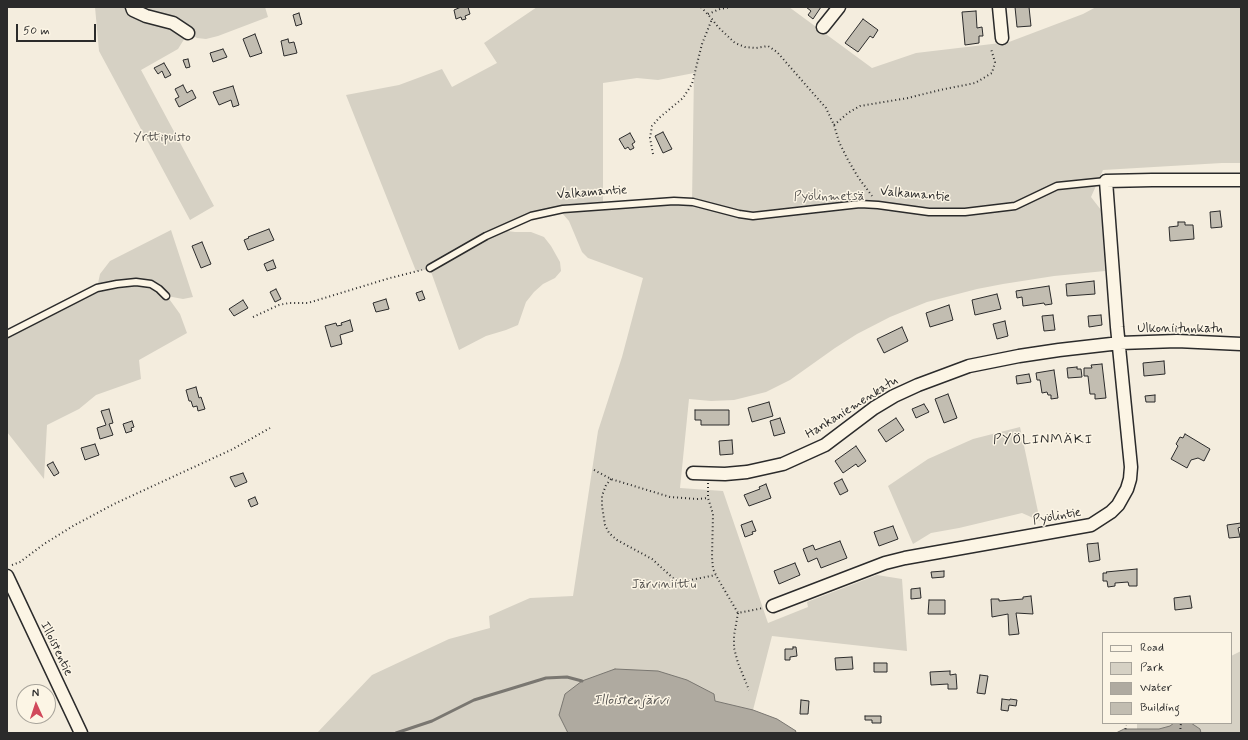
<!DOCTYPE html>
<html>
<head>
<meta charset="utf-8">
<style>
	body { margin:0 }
	#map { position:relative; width:1248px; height:740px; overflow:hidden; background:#f4edde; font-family:Mynerve,sans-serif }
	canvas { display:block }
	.frame { position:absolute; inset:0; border:8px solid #2b2b2b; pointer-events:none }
	.legend { position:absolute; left:1102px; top:632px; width:130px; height:92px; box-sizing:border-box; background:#fcf5e5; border:1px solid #a8a49b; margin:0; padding:5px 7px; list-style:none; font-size:12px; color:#2b2b2b }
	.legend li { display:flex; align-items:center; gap:8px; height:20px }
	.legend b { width:20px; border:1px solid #a8a49b }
	.north { position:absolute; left:16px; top:684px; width:40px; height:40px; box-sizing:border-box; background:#fcf5e5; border:1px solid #a8a49b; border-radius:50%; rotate:357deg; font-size:11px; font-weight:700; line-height:16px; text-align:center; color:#2b2b2b }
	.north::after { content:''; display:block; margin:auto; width:14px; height:18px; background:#d1495b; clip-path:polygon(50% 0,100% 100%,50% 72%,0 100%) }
	.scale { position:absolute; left:16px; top:24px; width:80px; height:18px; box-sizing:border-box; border:2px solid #2b2b2b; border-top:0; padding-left:5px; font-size:12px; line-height:14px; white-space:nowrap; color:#2b2b2b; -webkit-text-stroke:3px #fcf5e5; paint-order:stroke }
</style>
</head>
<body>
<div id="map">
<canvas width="1248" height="740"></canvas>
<div class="frame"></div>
<ul class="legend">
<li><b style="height:5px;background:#fcf5e5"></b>Road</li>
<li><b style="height:11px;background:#d6d1c4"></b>Park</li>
<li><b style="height:11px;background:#afaaa0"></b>Water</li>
<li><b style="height:11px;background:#c2bdb1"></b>Building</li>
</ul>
<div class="north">N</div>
<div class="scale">50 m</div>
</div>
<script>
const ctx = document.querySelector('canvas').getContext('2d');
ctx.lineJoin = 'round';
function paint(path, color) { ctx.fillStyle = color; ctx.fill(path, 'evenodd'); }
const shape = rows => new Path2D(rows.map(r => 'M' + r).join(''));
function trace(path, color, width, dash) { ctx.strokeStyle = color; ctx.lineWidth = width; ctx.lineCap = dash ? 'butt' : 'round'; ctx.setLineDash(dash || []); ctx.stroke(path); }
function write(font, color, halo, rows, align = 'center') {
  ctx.font = font + ' Mynerve,sans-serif'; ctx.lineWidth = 3; ctx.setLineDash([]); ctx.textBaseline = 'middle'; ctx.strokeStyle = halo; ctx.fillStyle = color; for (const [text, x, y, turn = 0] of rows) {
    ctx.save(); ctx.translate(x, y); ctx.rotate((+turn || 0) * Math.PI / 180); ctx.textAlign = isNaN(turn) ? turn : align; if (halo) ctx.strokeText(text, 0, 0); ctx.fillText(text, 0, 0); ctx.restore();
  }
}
const green = shape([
	[95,7,265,7,268,17,218,36,206,39,197,38,188,33,178,49,141,70,214,206,190,220,99,51],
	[537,7,789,7,872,68,916,53,1009,42,1083,14,1096,7,1241,7,1241,163,1222,163,1103,170,1091,197,1101,210,1105,271,1054,276,1003,284,977,289,927,302,890,317,857,334,835,348,790,380,766,392,734,400,711,401,689,399,680,488,723,491,768,623,808,607,807,602,877,575,902,579,907,651,772,636,753,710,777,719,796,731,795,733,317,733,372,675,449,639,490,628,489,616,530,598,573,596,598,431,622,357,643,278,588,258,582,252,569,221,562,213,551,210,500,230,515,232,531,232,544,237,551,246,560,262,561,271,555,278,543,284,534,292,526,302,518,325,506,330,486,336,459,350,430,269,416,271,346,95,399,85,442,69,452,87,497,63,484,43],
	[694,73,692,202,603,206,603,83,637,78,658,80],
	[171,230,193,297,183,299,167,296,180,314,187,333,139,360,141,379,96,395,79,409,47,425,44,479,7,432,7,334,97,288,100,274,110,261],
	[1020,427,1040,521,1022,513,959,528,931,533,913,544,888,486,928,459,973,439],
	[1241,651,1241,733,1137,733,1137,723,1231,723,1231,656]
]);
const water = shape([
	[615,669,658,671,687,680,714,694,715,701,753,710,777,719,796,731,795,733,568,733,559,715,565,694,582,681,615,669],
	[1174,723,1191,723,1200,729,1201,733,1116,733,1124,729,1159,729,1170,726,1174,723]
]);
const stream = shape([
	[396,733,432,721,474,700,546,678,567,677,582,681]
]);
const building = shape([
	[461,7,468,7,470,14,465,16,466,19,462,20,461,17,456,19,454,10,461,7],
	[806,7,821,7,813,19,808,15,811,11,806,7],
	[1015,7,1029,7,1031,26,1017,27,1015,7],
	[976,11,977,28,982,27,983,36,979,36,979,43,965,45,962,12,976,11],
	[299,13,302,24,296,26,293,15,299,13],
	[863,19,878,30,873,38,870,36,858,52,845,43,863,19],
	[255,34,262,53,250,57,243,39,255,34],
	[288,39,289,43,294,42,297,53,284,56,281,41,288,39],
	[223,49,227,57,213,62,210,53,223,49],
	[188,59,190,67,186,68,183,60,188,59],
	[164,63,171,75,165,78,162,71,158,74,154,68,164,63],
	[183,85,187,93,192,90,196,98,179,107,175,99,179,97,175,89,183,85],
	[233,86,239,105,233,107,231,100,219,105,213,92,233,86],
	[663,132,672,149,663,153,655,136,663,132],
	[630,133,635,142,632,144,634,148,630,150,628,147,625,149,619,139,630,133],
	[1220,211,1222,227,1211,228,1210,212,1220,211],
	[1178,222,1185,222,1185,225,1193,225,1194,239,1170,241,1169,227,1178,226,1178,222],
	[269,229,274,240,248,250,244,240,249,238,248,237,269,229],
	[202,242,211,264,201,268,192,246,202,242],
	[273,260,276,268,267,271,264,264,273,260],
	[1094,281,1095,294,1067,296,1066,284,1094,281],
	[1049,286,1052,304,1045,305,1044,303,1023,306,1022,297,1017,298,1016,291,1049,286],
	[276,289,281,299,275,302,270,292,276,289],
	[422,291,425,299,419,301,416,293,422,291],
	[997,294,1001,309,975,315,972,300,997,294],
	[386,299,389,309,376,312,373,303,386,299],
	[243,300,248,308,234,316,229,309,243,300],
	[949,305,953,320,930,327,926,313,949,305],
	[1053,315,1055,330,1044,331,1042,316,1053,315],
	[1101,315,1102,325,1089,327,1088,316,1101,315],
	[350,320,353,331,340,335,342,344,331,347,325,326,336,323,337,326,342,325,341,323,350,320],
	[1005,321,1008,336,997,339,993,324,1005,321],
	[902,327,908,341,884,353,877,339,902,327],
	[1164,361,1165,374,1144,376,1143,363,1164,361],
	[1102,364,1106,398,1095,399,1095,394,1090,394,1088,376,1084,376,1084,368,1092,368,1091,365,1102,364],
	[1077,367,1077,369,1081,369,1082,377,1068,378,1067,368,1077,367],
	[1054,370,1058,398,1051,399,1051,395,1048,395,1047,392,1042,393,1040,380,1037,380,1036,373,1054,370],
	[1029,374,1031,382,1017,384,1016,376,1029,374],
	[196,387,199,398,201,397,205,409,198,411,197,406,193,407,191,401,189,401,186,390,196,387],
	[948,394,957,418,944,423,935,399,948,394],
	[1155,395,1155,402,1146,402,1145,396,1155,395],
	[769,402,773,416,752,422,748,408,769,402],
	[924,404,929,412,916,418,912,409,924,404],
	[109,409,113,423,109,424,113,435,100,439,97,428,106,425,101,411,109,409],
	[695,410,729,410,729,425,701,425,701,420,695,420,695,410],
	[780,418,785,433,774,436,770,421,780,418],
	[896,418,904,430,886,442,878,430,896,418],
	[132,421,134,427,131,428,132,431,126,433,123,424,132,421],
	[1185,434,1210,449,1204,461,1198,458,1191,460,1187,468,1171,459,1178,446,1176,444,1180,437,1183,438,1185,434],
	[732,440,733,454,720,455,719,441,732,440],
	[95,444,99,455,85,460,81,448,95,444],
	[856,446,866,461,858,467,856,464,843,473,835,461,856,446],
	[53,462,59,473,54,476,47,465,53,462],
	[243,473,247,482,235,487,230,477,243,473],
	[842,479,848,491,840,495,834,483,842,479],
	[766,484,771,498,749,506,744,495,760,489,759,487,766,484],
	[255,497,258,504,251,507,248,500,255,497],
	[752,521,756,531,752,532,753,534,745,537,741,525,752,521],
	[1241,523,1241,530,1241,527,1238,528,1240,537,1229,538,1227,525,1241,523],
	[893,526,898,539,879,546,874,532,893,526],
	[840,541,847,558,821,568,817,558,808,562,803,549,813,545,815,550,840,541],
	[1098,543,1100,560,1089,562,1087,544,1098,543],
	[795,563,800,575,779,584,774,571,795,563],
	[1137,569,1137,586,1129,586,1128,582,1115,583,1115,586,1108,587,1107,581,1103,581,1103,573,1107,573,1106,572,1137,569],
	[944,571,944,577,932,578,931,572,944,571],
	[920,588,921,598,911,599,911,589,920,588],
	[1031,596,1033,614,1016,613,1019,634,1009,635,1008,614,992,617,991,599,999,599,999,601,1023,599,1023,597,1031,596],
	[1190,596,1192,608,1175,610,1174,598,1190,596],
	[929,600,945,600,945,614,928,614,929,600],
	[793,647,796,647,797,656,790,657,790,660,785,660,785,649,793,649,793,647],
	[852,657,853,669,836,670,835,658,852,657],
	[874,663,887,663,887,672,874,672,874,663],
	[950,671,950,675,956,674,957,689,948,689,948,684,931,685,930,672,950,671],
	[980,675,988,676,985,694,977,693,980,675],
	[1002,699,1010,700,1010,699,1017,700,1016,706,1009,705,1008,711,1001,710,1002,699],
	[801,700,809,701,808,714,800,714,801,700],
	[865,716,881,716,881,723,872,723,872,720,865,720,865,716]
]);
const path = shape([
	[701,7,712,19,718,27,735,43,745,47,756,48,768,46,777,52,826,108,834,125,839,142,848,160,858,177,872,196],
	[708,14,720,9,731,7],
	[834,125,848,113,860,106,908,98,940,90,975,83,992,73,995,62,991,49],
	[653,154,650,138,652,126,659,118,683,98,692,84,702,44,712,19],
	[253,317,279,305,289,303,308,303,390,278,422,270],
	[594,470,611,479,670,497,697,499,708,498],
	[611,479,606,485,602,496,602,506,605,525,609,533,617,540,652,559,673,578,685,581,716,575],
	[708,483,708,498,713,514,712,557,713,569,718,579,738,613,763,608],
	[12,565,20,562,44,544,73,526,114,504,233,449,270,428],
	[738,613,734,636,734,648,738,663,749,690],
	[1125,733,1126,725],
	[1180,733,1181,723]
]);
const service = shape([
	[430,268,486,236,531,216,563,209,674,201,693,202,739,214,753,216,860,204,878,205,929,212,965,212,1015,206,1057,186,1106,181],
	[7,334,97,288,117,284,136,282,151,284,159,289,166,296]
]);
const minor = shape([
	[132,7,133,10,146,16,173,23,188,33],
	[999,7,1002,38],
	[823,27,839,7],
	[693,473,725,474,747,472,783,464,825,445,874,408,894,396,918,385,969,366,1019,356,1059,350,1120,343,1177,341,1241,344],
	[7,576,81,733],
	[773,606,885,563,905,558,1091,525,1111,512,1118,505,1127,489,1130,479,1131,467,1117,327,1106,181,1152,180,1241,180]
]);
const parkNames = [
	["Yrttipuisto",162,138],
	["Pyölinmetsä",829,197],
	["Järviniittu",664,585]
];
const streetNames = [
	["Valkamantie",592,193,-4],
	["Valkamantie",915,195,5],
	["Ulkoniitunkatu",1180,329],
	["Hankaniemenkatu",852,408,-32],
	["Pyölintie",1057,517,-10],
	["Illoistentie",56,649,64]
];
const neighbourhoodNames = [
	["PYÖLINMÄKI",1043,440]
];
const waterNames = [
	["Illoistenjärvi",631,701]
];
paint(green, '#d6d1c4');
paint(water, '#afaaa0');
trace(water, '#7a7771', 1);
trace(stream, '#7a7771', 3);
paint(building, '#c2bdb1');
trace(building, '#2b2b2b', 1);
trace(service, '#2b2b2b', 9);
trace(minor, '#2b2b2b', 15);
trace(path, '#2b2b2b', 2, [1, 3]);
trace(service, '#fcf5e5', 6);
trace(minor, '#fcf5e5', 12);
write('13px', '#565451', '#fcf5e5', parkNames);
write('13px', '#2b2b2b', '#fcf5e5', streetNames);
ctx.letterSpacing = '1px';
write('14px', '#2b2b2b', '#fcf5e5', neighbourhoodNames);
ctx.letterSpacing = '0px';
write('italic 14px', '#595754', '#fcf5e5', waterNames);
</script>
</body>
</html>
